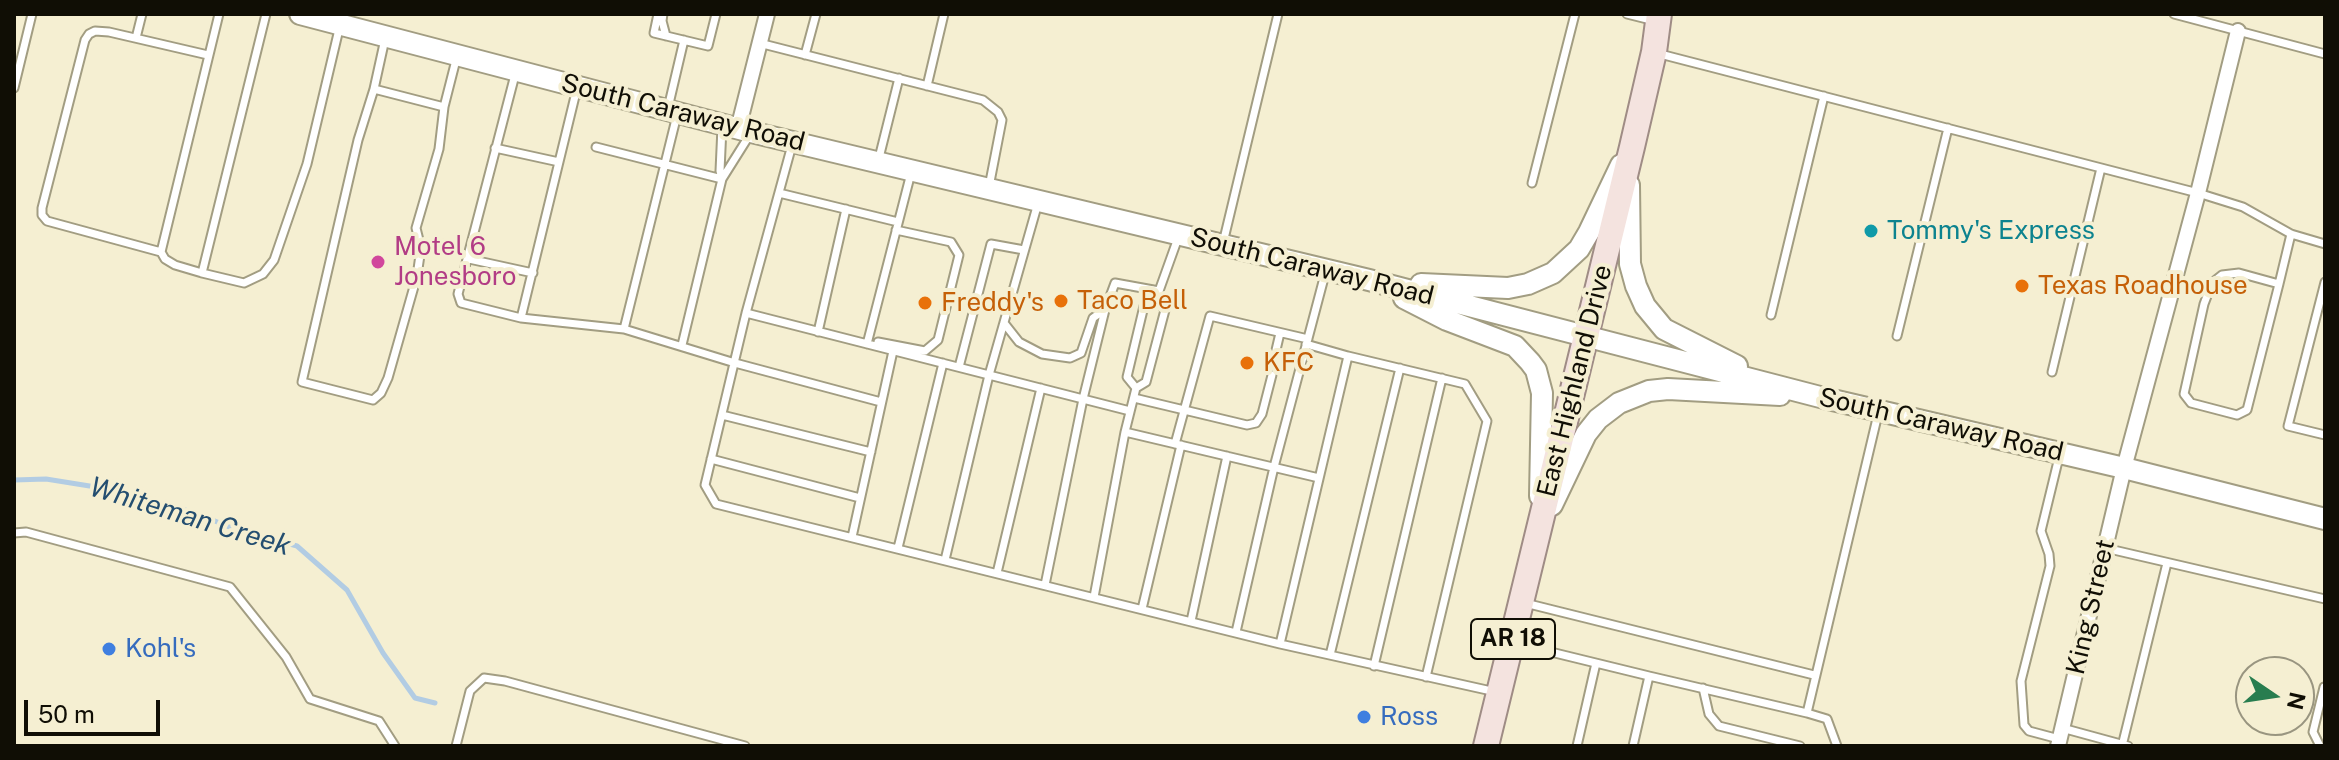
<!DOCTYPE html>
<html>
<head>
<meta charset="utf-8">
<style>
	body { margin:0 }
	#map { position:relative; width:2339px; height:760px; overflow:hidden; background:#f5efd2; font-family:"Public Sans",sans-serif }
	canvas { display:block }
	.frame { position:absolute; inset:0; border:16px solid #100e05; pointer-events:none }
	.north { position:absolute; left:2235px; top:656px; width:80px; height:80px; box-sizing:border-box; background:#f5efd2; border:2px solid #999580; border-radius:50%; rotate:103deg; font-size:22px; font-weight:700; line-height:32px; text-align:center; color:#100e05 }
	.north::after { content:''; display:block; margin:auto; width:28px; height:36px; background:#287d4f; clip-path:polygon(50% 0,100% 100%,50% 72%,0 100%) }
	.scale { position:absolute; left:24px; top:700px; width:136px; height:36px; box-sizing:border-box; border:4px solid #100e05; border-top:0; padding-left:10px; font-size:24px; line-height:28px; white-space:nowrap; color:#100e05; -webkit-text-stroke:6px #f5efd2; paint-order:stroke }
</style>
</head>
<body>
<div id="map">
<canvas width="2339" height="760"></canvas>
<div class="frame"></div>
<div class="north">N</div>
<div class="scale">50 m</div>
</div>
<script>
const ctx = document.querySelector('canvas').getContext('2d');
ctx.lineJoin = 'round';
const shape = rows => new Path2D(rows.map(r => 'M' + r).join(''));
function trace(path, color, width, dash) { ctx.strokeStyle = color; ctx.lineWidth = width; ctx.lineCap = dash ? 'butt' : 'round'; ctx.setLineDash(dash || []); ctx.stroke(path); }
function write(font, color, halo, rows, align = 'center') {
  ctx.font = font + ' "Public Sans",sans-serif'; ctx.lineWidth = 8; ctx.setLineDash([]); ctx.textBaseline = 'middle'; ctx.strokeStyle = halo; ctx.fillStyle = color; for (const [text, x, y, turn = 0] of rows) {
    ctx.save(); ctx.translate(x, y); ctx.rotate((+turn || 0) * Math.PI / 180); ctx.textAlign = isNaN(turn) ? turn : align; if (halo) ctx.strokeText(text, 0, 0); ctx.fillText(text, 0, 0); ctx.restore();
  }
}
const stream = shape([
	[14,480,46,479,102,488,196,513,229,527,297,546,347,590,383,653,415,698,435,703]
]);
const lane = shape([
	[658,14,654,33,708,46,716,14],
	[663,14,662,21,666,36],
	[1627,14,1655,21],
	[2174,14,2325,54],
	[136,38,142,14],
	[385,39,374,89,444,107,457,56],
	[759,43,983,100,998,112,1002,120,989,187],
	[1660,54,2198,193,2243,207,2291,234,2325,244],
	[208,55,109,32,95,31,89,34,85,40,42,208,42,215,47,221,161,252,165,259,175,265,202,273,244,283,263,274,274,260,307,164,340,25],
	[805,55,816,14],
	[516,71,458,294,461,303,521,318],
	[927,86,944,14],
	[14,88,32,14],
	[577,88,521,318,624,329,735,363,881,402],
	[374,89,358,140,302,382,373,400,381,393,388,378,417,276,421,248,416,228,439,149,444,107],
	[668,108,684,40],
	[792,145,746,313,705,485,716,504,1280,644,1496,692],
	[596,147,722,179,720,171,722,127],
	[495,148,559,162],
	[878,162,899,78],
	[1532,183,1575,14],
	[779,193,898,222],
	[1223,243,1278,14],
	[161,252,219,14],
	[469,259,533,273],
	[202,273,266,14],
	[2325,282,2288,426,2325,435],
	[2279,284,2239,273,2222,275,2212,283,2204,304,2184,394,2191,403,2237,415,2247,410,2279,284,2291,234],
	[746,313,1130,411],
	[1771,315,1824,96],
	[1004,323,1019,342,1042,354,1070,358,1081,353,1093,318,1104,310],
	[624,329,677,115],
	[818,332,846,209],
	[1897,336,1948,128],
	[878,342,925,351,938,340,959,255,951,242,896,230],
	[867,344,911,173],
	[1306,344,1348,356],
	[682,345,722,179,749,136],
	[1276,350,1280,333],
	[959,367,991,244,1024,250],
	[2052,372,2101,168],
	[1136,388,1127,377,1144,306,1158,300],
	[1134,398,1247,425,1256,423,1262,414,1272,375],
	[722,415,871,452],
	[1125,432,1319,478],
	[1175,444,1210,316,1308,339],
	[711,459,860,498],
	[14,533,26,532,230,587,286,657,310,699,379,721,395,746],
	[852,537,893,351],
	[898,548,943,363],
	[2105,548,2325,599],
	[945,560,989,375,1038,203],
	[997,573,1041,388],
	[1045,585,1083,399,1105,310,1115,283,1159,291],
	[1094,597,1125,432,1136,388,1146,382,1165,310,1158,300,1159,291,1178,238],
	[1525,603,1814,675],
	[1142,609,1181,445],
	[1191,621,1227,456],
	[1236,632,1274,467,1325,274],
	[1514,643,1649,676,1633,746],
	[1280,644,1348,356,1465,384,1487,421,1426,677],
	[1330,655,1400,368],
	[1374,666,1442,378],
	[1649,676,1807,713],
	[1703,688,1709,714,1719,726,1800,746],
	[2062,728,2128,746],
	[2059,739,2029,731,2024,725,2021,681,2050,566,2049,554,2041,531,2060,453],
	[456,746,470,691,484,678,505,681,745,746],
	[1577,746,1596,663],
	[1837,746,1827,719,1807,713,1878,414],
	[2122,746,2167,563],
	[2320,746,2313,732,2324,687]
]);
const street = shape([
	[738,129,767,14],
	[2058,746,2124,468,2198,193,2238,31]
]);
const secondary = shape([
	[300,14,751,132,1369,280,1824,398,2124,468,2325,519],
	[1629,185,1630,264,1636,286,1645,306,1664,329,1737,366],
	[1421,284,1508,288,1528,284,1553,273,1579,249,1589,232,1621,165],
	[1404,298,1447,320,1515,346,1530,362,1536,370,1542,393,1540,496],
	[1552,505,1586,434,1598,419,1619,403,1649,391,1668,389,1780,395]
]);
const primary = shape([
	[1486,746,1632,147,1654,52,1659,14]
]);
const markers = [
	[1871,231,8,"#0f9aa8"],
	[378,262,8,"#d1479c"],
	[2022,286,8,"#e8710a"],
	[1061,301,8,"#e8710a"],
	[925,303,8,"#e8710a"],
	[1247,363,8,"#e8710a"],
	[109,649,8,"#3f7fe0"],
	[1364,717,8,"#3f7fe0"]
];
const shields = [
	[1513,639,84]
];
const shieldNames = [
	["AR 18",1513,639]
];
const streetNames = [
	["South Caraway Road",683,113,14],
	["South Caraway Road",1312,267,14],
	["East Highland Drive",1575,381,-76],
	["South Caraway Road",1941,425,13],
	["King Street",2091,607,-77]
];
const cultureNames = [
	["Tommy's Express",1887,231]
];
const hotelNames = [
	["Motel 6",394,247],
	["Jonesboro",394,277]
];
const foodNames = [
	["Texas Roadhouse",2038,286],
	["Taco Bell",1077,301],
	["Freddy's",941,303],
	["KFC",1263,363]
];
const shopNames = [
	["Kohl's",125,649],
	["Ross",1380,717]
];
const waterNames = [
	["Whiteman Creek",190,517,17]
];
trace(stream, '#b2cce3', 5);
trace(lane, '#a29d82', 11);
trace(street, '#a29d82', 18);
trace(secondary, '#a29d82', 24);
trace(primary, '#9f8c85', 28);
trace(lane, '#fff', 7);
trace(street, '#fff', 14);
trace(secondary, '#fff', 20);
trace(primary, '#f4e3df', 24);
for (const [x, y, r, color] of markers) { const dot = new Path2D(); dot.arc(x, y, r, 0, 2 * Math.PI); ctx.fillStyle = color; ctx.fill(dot); trace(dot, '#f5efd2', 3); }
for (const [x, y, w] of shields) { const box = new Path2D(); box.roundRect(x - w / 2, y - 20, w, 40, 6); ctx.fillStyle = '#f5efd2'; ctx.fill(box); trace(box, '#100e05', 2); }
write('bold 24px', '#100e05', null, shieldNames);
write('26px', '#100e05', '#f5efd2', streetNames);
write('26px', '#0d838f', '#f5efd2', cultureNames, 'left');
write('26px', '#b23c85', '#f5efd2', hotelNames, 'left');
write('26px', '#c56008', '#f5efd2', foodNames, 'left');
write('26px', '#366cbe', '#f5efd2', shopNames, 'left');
write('italic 28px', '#244e70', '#f5efd2', waterNames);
</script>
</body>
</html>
